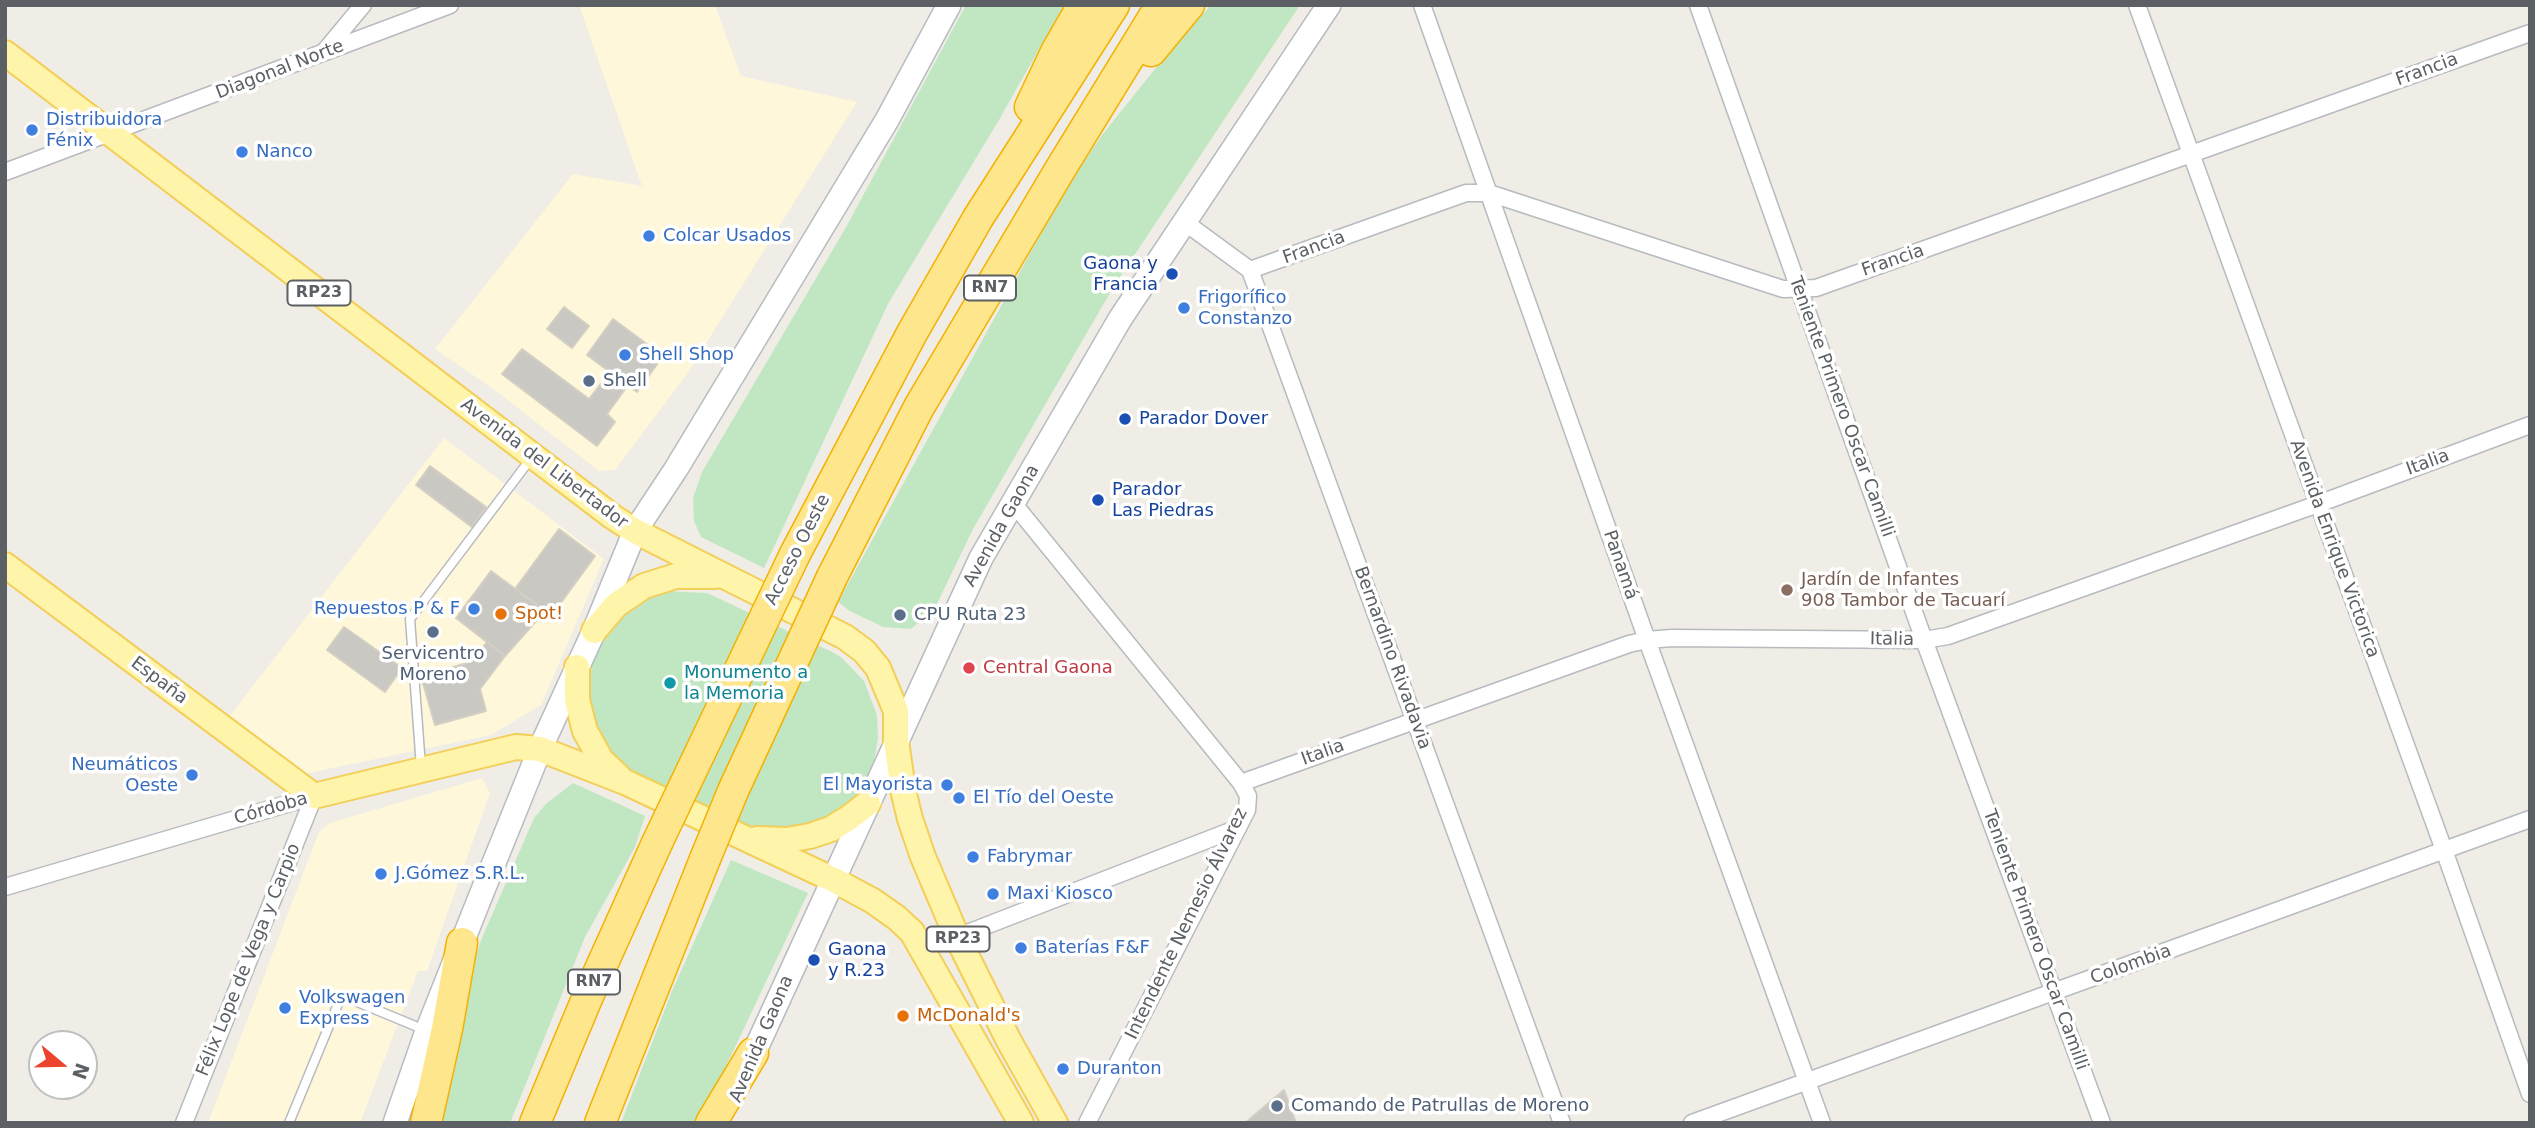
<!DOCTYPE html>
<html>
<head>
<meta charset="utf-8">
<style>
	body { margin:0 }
	#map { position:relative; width:2535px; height:1128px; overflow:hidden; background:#efede5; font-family:"DejaVu Sans",sans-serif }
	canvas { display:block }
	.frame { position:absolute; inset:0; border:7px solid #5c6065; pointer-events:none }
	.north { position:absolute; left:28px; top:1030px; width:70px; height:70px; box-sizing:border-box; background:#fff; border:2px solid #bebfc1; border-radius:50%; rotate:109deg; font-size:19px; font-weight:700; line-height:28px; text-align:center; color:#5c6065 }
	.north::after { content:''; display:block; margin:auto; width:24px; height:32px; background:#ec442e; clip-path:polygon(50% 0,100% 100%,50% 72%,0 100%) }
</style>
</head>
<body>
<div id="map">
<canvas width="2535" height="1128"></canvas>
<div class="frame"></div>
<div class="north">N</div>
</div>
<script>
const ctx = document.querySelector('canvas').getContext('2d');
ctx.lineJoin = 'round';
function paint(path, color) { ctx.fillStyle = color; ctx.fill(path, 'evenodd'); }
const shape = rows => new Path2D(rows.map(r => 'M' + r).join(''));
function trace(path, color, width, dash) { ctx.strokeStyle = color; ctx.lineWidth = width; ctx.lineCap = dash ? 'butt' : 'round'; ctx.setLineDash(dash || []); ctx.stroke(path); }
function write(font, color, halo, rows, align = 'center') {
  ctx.font = font + ' "DejaVu Sans",sans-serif'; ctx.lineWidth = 7; ctx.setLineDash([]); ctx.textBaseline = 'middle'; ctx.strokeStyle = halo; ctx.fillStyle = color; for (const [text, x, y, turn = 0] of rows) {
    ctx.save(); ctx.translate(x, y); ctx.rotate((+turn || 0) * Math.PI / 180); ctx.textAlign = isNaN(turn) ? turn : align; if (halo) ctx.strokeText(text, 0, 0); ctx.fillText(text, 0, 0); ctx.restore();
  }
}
const commercial = shape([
	[579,5,715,5,741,76,857,102,687,374,615,470,599,471,492,388,435,349,573,174,642,186],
	[444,438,604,559,541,705,491,735,304,774,229,717],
	[482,778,490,793,427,971,418,971,360,1123,208,1123,319,832,330,823]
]);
const green = shape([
	[966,5,1064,5,999,120,889,302,764,568,701,537,694,521,693,498,702,472,845,229],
	[1211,5,1300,5,1114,286,973,529,935,608,911,629,883,627,850,611,838,602,1065,190,1102,135,1167,54],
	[666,591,707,593,720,599,832,652,842,658,864,681,877,715,878,738,874,762,861,793,835,819,775,834,743,826,612,762,582,697,594,643,640,599],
	[573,783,645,816,635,847,585,937,510,1123,437,1123,461,998,482,938,534,818,546,804],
	[731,860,808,893,718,1083,696,1123,621,1123,672,991]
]);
const building = shape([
	[564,307,589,326,572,348,547,329,564,307],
	[613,319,663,356,637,392,587,355,613,319],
	[522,349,589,399,610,372,628,385,607,414,615,422,597,446,502,374,522,349],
	[430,466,486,507,472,527,416,485,430,466],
	[559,529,595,556,552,615,515,589,559,529],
	[491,571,545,611,505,656,456,618,491,571],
	[344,627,402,668,385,692,327,650,344,627],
	[487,642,505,656,480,689,486,711,435,725,421,676,471,662,487,642],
	[1284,1090,1296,1123,1245,1123,1284,1090]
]);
const lane = shape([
	[421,767,410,619,532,457],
	[289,1123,340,999,350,999,425,1030]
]);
const street = shape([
	[1422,5,1647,640,1822,1123],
	[1698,5,1924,640,2102,1123],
	[2137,5,2444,850,2530,1094],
	[324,52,363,5],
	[5,172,450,5],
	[1183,221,1250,270,1562,1123],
	[1250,270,1466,193,1489,193,1783,289,1816,288,2530,33],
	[1014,504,1241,783,1248,796,1247,810,1087,1123],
	[1241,783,1629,644,1647,640,1672,638,1924,640,1948,636,2318,504,2530,425],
	[5,887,314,796],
	[957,937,1238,828],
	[184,1123,314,796],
	[1692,1123,2530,819]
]);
const secondary = shape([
	[747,1068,981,558,1120,319,1329,5],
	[395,1123,427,1031,479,900,540,749,594,631,635,531,676,469,887,120,949,5]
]);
const primary = shape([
	[5,53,613,517,635,531,845,637,864,651,878,668,896,711,896,741,903,790,910,819,923,857,957,937,1009,1041,1055,1123],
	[5,565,314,796,516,747,540,749,625,782,834,880,873,901,897,918,912,932,1021,1123],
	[594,631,616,605,644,586,676,576,715,576],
	[577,667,577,700,585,731,601,760,619,777],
	[757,839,787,840,810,836,831,829,850,817,868,803]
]);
const highway = shape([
	[1151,51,1189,5],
	[1030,107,1056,52,1083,5],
	[795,554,912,333,978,218,1114,5],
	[832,577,919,407,1061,168,1161,5],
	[426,1123,447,1029,462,943],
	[535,1123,588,996,657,843],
	[600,1123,705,859],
	[711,1123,753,1053]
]);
const highwayBridge = shape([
	[657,843,795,554],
	[705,859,733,791,832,577]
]);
const markers = [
	[32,130,7,"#3f7fe0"],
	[242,152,7,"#3f7fe0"],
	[649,236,7,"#3f7fe0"],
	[1172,274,7,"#1a4fb4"],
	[1184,308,7,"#3f7fe0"],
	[625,355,7,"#3f7fe0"],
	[589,381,7,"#5c6f8a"],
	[1125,419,7,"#1a4fb4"],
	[1098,500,7,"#1a4fb4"],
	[1787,590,7,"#8d6e63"],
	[474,609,7,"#3f7fe0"],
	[501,614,7,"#e8710a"],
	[900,615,7,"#5c6f8a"],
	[433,632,7,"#5c6f8a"],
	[969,668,7,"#e0444e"],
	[670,683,7,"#0f9aa8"],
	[192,775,7,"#3f7fe0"],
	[947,785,7,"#3f7fe0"],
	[959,798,7,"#3f7fe0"],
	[973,857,7,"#3f7fe0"],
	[381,874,7,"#3f7fe0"],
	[993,894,7,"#3f7fe0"],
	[1021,948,7,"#3f7fe0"],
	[814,960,7,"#1a4fb4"],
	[285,1008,7,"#3f7fe0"],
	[903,1016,7,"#e8710a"],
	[1063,1069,7,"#3f7fe0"],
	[1277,1106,7,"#5c6f8a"]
];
const shields = [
	[990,288,52],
	[319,293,63],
	[958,939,63],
	[594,982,52]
];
const shieldNames = [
	["RN7",990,288],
	["RP23",319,293],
	["RP23",958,939],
	["RN7",594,982]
];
const streetNames = [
	["Diagonal Norte",280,70,-21],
	["Francia",2427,70,-20],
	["Francia",1314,248,-20],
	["Francia",1893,261,-19],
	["Teniente Primero Oscar Camilli",1841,407,70],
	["Italia",2428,463,-20],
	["Avenida del Libertador",544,464,37],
	["Avenida Gaona",1002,526,-61],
	["Avenida Enrique Victorica",2334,549,70],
	["Acceso Oeste",798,550,-63],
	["Panamá",1620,565,71],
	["Italia",1892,640,1],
	["Bernardino Rivadavia",1392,658,70],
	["España",159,681,37],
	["Italia",1323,753,-20],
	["Córdoba",271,809,-16],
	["Intendente Nemesio Álvarez",1187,924,-64],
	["Teniente Primero Oscar Camilli",2035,940,70],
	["Félix Lope de Vega y Carpio",249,960,-68],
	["Colombia",2131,965,-20],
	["Avenida Gaona",762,1039,-67]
];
const shopNames = [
	["Distribuidora",46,120],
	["Fénix",46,141],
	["Nanco",256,152],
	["Colcar Usados",663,236],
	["Frigorífico",1198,298],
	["Constanzo",1198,319],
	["Shell Shop",639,355],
	["Repuestos P & F",460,609,"right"],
	["Neumáticos",178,765,"right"],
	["Oeste",178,786,"right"],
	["El Mayorista",933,785,"right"],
	["El Tío del Oeste",973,798],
	["Fabrymar",987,857],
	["J.Gómez S.R.L.",395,874],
	["Maxi Kiosco",1007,894],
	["Baterías F&F",1035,948],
	["Volkswagen",299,998],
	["Express",299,1019],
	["Duranton",1077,1069]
];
const transitNames = [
	["Gaona y",1158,264,"right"],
	["Francia",1158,285,"right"],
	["Parador Dover",1139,419],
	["Parador",1112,490],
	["Las Piedras",1112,511],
	["Gaona",828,950],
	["y R.23",828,971]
];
const serviceNames = [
	["Shell",603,381],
	["CPU Ruta 23",914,615],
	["Servicentro",433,654,"center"],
	["Moreno",433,675,"center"],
	["Comando de Patrullas de Moreno",1291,1106]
];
const educationNames = [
	["Jardín de Infantes",1801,580],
	["908 Tambor de Tacuarí",1801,601]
];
const foodNames = [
	["Spot!",515,614],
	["McDonald's",917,1016]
];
const healthNames = [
	["Central Gaona",983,668]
];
const cultureNames = [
	["Monumento a",684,673],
	["la Memoria",684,694]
];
paint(commercial, '#fef7da');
paint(green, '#c1e7c2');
paint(building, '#cac8c2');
trace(building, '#d4cfc3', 2);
trace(lane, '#b7babf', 11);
trace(street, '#b7babf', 19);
trace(secondary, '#b8bbc1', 26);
trace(primary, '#f3ce59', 28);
trace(highway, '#f4b100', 33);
trace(lane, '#fff', 8);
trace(street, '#fff', 16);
trace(secondary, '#fff', 23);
trace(primary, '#fff5aa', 24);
trace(highway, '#fee68c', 30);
trace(highwayBridge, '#f4b100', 33, []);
trace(highwayBridge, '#fee68c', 30);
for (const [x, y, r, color] of markers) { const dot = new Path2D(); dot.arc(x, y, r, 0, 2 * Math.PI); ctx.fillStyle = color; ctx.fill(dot); trace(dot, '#fff', 2.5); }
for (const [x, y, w] of shields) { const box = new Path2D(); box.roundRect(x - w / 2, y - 12.5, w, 25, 5); ctx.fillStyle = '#fff'; ctx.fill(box); trace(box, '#5c6065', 2); }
write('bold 16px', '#5c6065', null, shieldNames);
write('18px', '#5c6065', '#fff', streetNames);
write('18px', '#366cbe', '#fff', shopNames, 'left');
write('18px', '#164399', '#fff', transitNames, 'left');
write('18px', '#4e5e75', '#fff', serviceNames, 'left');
write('18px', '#785e54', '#fff', educationNames, 'left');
write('18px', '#c56008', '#fff', foodNames, 'left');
write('18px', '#be3a42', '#fff', healthNames, 'left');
write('18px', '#0d838f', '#fff', cultureNames, 'left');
</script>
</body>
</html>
